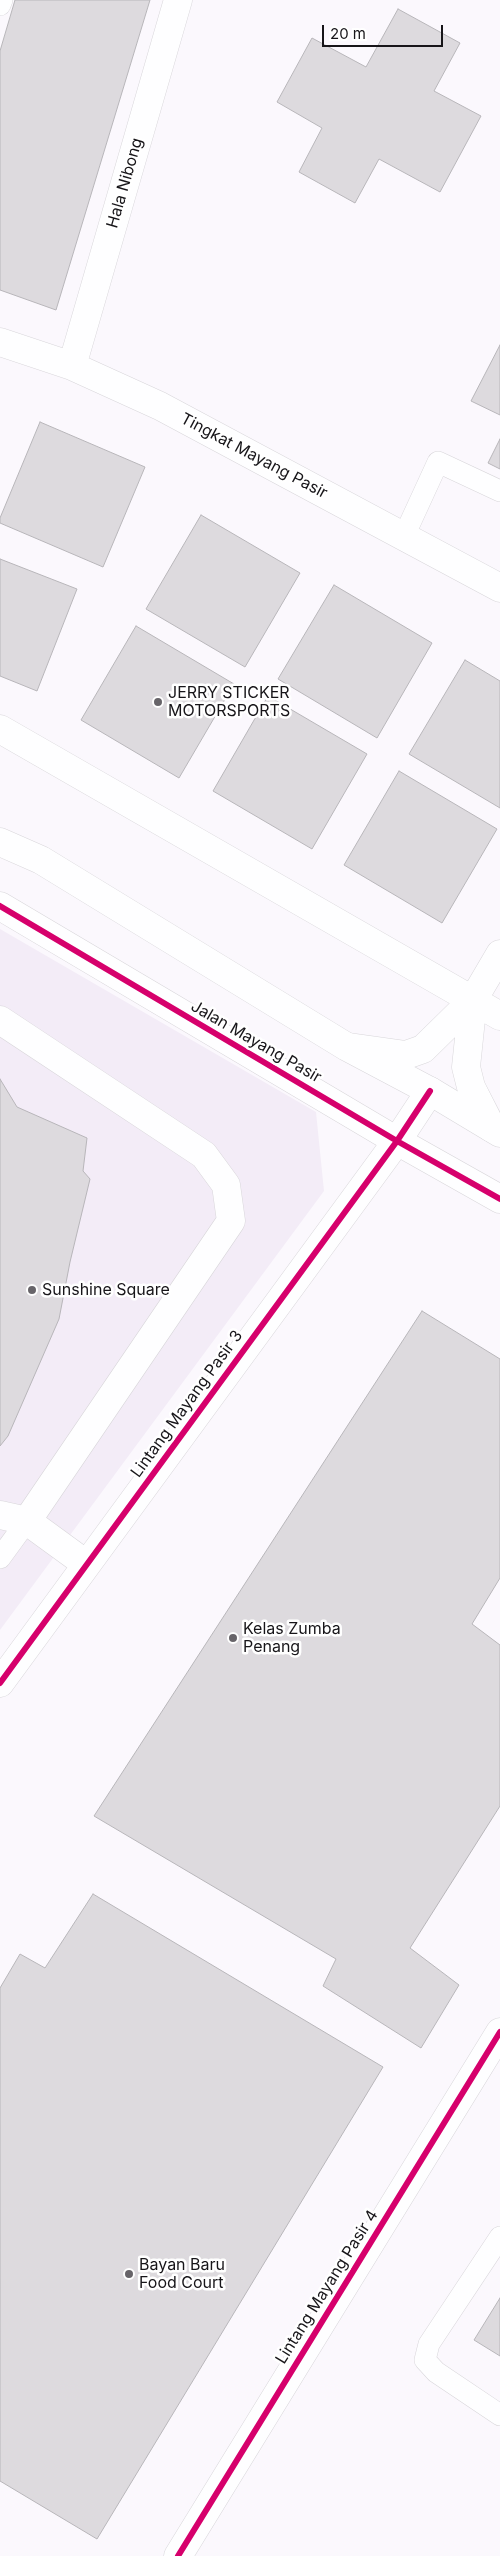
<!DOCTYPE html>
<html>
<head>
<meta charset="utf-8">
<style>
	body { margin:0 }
	#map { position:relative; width:500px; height:2556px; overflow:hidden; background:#fbf8fd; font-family:Inter,sans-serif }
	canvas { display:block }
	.scale { position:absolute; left:322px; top:25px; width:121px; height:22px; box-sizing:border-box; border:2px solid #171519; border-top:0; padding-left:6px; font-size:15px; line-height:18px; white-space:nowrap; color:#171519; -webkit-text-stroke:4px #fff; paint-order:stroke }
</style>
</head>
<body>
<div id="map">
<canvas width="500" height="2556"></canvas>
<div class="scale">20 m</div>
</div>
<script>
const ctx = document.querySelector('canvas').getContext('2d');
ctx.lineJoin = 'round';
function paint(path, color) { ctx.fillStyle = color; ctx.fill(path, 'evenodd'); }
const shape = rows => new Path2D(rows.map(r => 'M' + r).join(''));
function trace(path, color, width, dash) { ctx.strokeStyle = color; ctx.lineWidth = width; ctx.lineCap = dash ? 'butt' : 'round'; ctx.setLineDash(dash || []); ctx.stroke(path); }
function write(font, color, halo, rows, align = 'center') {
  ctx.font = font + ' Inter,sans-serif'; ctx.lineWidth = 5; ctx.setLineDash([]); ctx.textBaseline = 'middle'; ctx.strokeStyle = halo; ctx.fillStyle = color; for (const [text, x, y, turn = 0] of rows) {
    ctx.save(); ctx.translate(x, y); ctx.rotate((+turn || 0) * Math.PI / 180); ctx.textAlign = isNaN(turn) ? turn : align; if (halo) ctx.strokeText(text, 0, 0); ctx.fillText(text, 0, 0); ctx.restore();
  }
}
const built = shape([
	[0,929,316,1112,324,1191,0,1630]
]);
const building = shape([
	[15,0,150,0,56,310,0,290,0,51,15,0],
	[398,9,460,43,434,91,481,116,440,192,379,159,355,203,299,172,322,128,277,102,312,38,366,67,398,9],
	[500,345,500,415,471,401,500,345],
	[40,422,145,467,103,567,0,523,0,518,40,422],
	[500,439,500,469,488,463,500,439],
	[201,515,300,573,245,667,146,609,201,515],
	[0,559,77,589,37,691,0,676,0,559],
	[334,585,432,643,377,738,278,679,334,585],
	[136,626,234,684,179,778,81,720,136,626],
	[465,660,500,681,500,808,409,754,465,660],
	[268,696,367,754,312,849,213,791,268,696],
	[399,771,497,829,442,923,344,865,399,771],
	[0,1079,17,1107,87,1138,83,1171,90,1179,70,1262,59,1319,8,1436,0,1446,0,1079],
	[422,1311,500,1359,500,1578,472,1624,500,1645,500,1806,410,1948,459,1985,421,2048,323,1986,336,1959,94,1816,422,1311],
	[93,1894,383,2067,97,2539,0,2481,0,1988,20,1954,45,1968,93,1894],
	[500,2298,500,2356,474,2340,500,2298]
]);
const lane = shape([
	[0,5,2,0],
	[404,536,438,462,500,491],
	[0,1558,27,1521],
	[500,2237,429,2344,425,2360,436,2372,500,2415]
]);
const street = shape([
	[0,342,72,366,160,406,500,588],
	[72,366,178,0],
	[0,729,500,1016],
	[473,1000,466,1067,471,1087,492,1128],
	[0,1020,204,1155,226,1185,231,1221,27,1521],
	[349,1047,406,1055,423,1049,473,1000,500,954],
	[0,1515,27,1521,86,1564],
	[0,1683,397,1141,430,1091],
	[178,2556,500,2032]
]);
const secondary = shape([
	[0,842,41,860,347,1047,430,1091,500,1133],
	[0,906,397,1141,500,1199]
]);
const cycleway = shape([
	[0,906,397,1141,500,1199],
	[0,1683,397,1141,430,1091],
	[178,2556,500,2032]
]);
const markers = [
	[158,702,5,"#676469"],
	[32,1290,5,"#676469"],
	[233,1638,5,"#676469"],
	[129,2274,5,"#676469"]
];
const streetNames = [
	["Hala Nibong",125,183,-74],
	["Tingkat Mayang Pasir",254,456,28],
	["Jalan Mayang Pasir",256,1042,30],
	["Lintang Mayang Pasir 3",187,1404,-54],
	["Lintang Mayang Pasir 4",327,2287,-58]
];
const poiNames = [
	["JERRY STICKER",168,693],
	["MOTORSPORTS",168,711],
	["Sunshine Square",42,1290],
	["Kelas Zumba",243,1629],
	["Penang",243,1647],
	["Bayan Baru",139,2265],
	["Food Court",139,2283]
];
paint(built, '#f3ecf7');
paint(building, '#dddade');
trace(building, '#b8b6ba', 1);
trace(lane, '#d8d6da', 22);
trace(street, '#d8d6da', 29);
trace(secondary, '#d8d6da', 29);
trace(lane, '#fefeff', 21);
trace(street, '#fefeff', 28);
trace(secondary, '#fefeff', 28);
trace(cycleway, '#d6006c', 6);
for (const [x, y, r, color] of markers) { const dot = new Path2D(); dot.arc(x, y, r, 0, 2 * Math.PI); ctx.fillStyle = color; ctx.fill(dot); trace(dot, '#fff', 2); }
write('16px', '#171519', '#fff', streetNames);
write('16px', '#171519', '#fff', poiNames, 'left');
</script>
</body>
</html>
